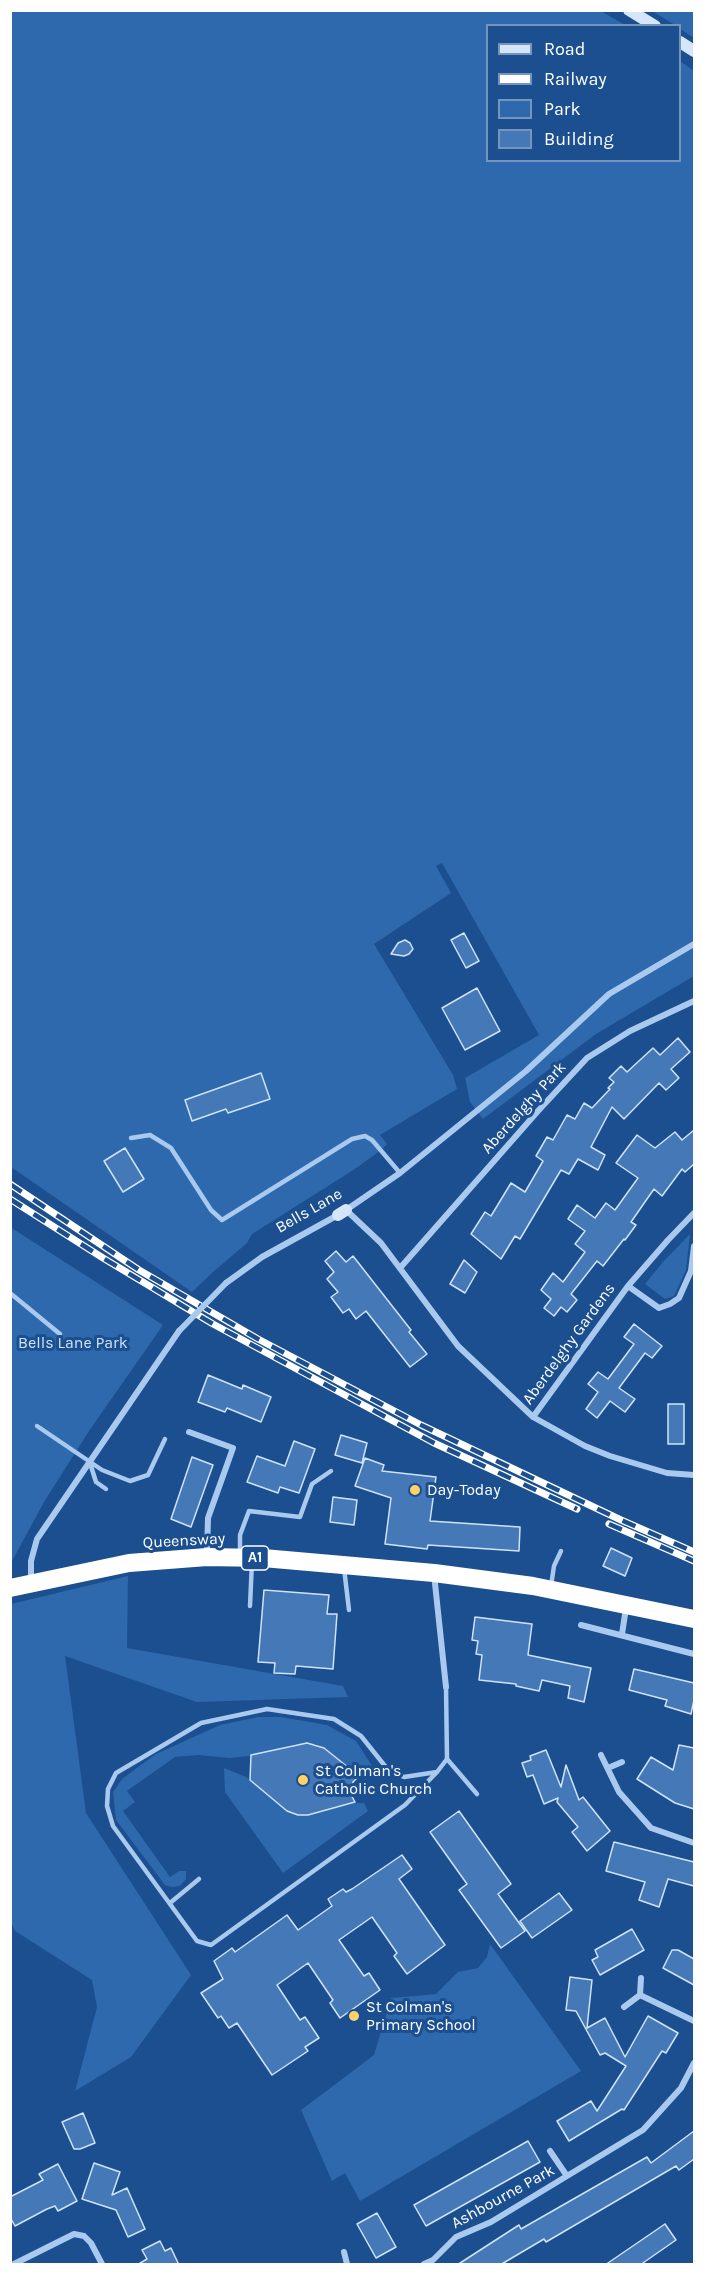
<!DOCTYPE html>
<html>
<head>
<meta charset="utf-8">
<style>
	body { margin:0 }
	#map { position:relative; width:705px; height:2275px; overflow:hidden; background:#1b4f8f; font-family:Karla,sans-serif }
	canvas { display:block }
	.frame { position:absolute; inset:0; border:12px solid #fff; pointer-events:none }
	.legend { position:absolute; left:486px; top:24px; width:195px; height:138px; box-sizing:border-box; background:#1b4f8f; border:2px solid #7695bc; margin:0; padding:8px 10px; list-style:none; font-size:18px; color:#fff }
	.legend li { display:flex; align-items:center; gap:12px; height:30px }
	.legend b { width:30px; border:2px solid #7695bc }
</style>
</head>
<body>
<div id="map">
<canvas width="705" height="2275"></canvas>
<div class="frame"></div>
<ul class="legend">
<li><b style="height:8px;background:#d6e6fa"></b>Road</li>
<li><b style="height:8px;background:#fff"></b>Railway</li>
<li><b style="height:16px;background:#2e69ad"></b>Park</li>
<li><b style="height:16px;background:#4478b7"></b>Building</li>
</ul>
</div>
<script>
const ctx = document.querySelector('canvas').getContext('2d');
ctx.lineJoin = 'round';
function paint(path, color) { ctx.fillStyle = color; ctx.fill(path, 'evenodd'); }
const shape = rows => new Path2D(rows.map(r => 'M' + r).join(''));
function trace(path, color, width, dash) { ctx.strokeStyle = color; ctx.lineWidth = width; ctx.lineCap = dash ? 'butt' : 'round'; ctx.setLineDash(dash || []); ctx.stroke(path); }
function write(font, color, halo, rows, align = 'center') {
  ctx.font = font + ' Karla,sans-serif'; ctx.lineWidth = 6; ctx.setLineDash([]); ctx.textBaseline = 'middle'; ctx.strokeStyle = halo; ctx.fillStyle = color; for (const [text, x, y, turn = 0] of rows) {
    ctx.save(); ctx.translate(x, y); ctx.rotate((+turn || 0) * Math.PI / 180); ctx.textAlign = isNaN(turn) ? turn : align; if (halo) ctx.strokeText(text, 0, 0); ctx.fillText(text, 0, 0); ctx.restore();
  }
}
const green = shape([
	[599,10,625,25,488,26,488,160,680,160,680,61,694,71,694,976,596,1034,483,1119,470,1102,465,1078,539,1035,442,863,436,866,451,893,374,944,453,1075,457,1089,380,1135,387,1144,381,1150,355,1169,252,1234,247,1243,213,1272,192,1292,11,1167,10,11],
	[652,11,694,11,694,38,680,29,680,26,675,25],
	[10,1227,163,1325,89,1431,44,1502,11,1563],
	[690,1234,686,1270,674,1296,665,1299,645,1284,663,1262],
	[128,1576,127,1648,343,1686,348,1697,197,1702,65,1656,86,1813,191,1975,131,2057,75,2091,97,2007,92,1980,15,1931,11,1922,11,1604],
	[258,1717,281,1717,327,1725,356,1741,372,1766,366,1780,324,1748,315,1744,297,1744,250,1756,229,1758,199,1755,175,1757,127,1791,135,1802,123,1811,170,1877,179,1871,186,1871,186,1879,180,1886,172,1887,165,1885,116,1820,113,1792,122,1779,156,1754,220,1725],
	[224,1768,246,1777,287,1811,298,1815,308,1815,355,1803,364,1803,368,1811,283,1873,225,1792],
	[490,1944,581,2071,360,2201,345,2173,332,2181,301,2110,374,2055,391,1998,436,1994,458,1972,478,1968,487,1957]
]);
const building = shape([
	[464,933,479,961,466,968,451,940,464,933],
	[405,940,410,943,413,949,409,954,404,956,391,954,398,943,405,940],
	[477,988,500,1031,465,1050,442,1008,477,988],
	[678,1038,690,1052,671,1069,679,1078,666,1090,659,1083,624,1119,612,1107,591,1147,605,1155,598,1170,578,1159,569,1174,561,1170,520,1239,515,1236,501,1259,471,1234,485,1212,491,1216,511,1183,525,1192,543,1161,536,1156,547,1137,553,1140,567,1115,575,1119,584,1103,592,1108,610,1089,608,1088,614,1082,609,1078,621,1066,627,1072,653,1048,660,1055,678,1038],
	[261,1073,270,1099,228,1113,226,1109,192,1121,185,1100,261,1073],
	[694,1130,694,1164,685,1172,682,1169,662,1196,654,1189,631,1222,636,1225,625,1240,624,1239,603,1266,597,1261,571,1294,577,1300,567,1312,561,1307,554,1316,544,1308,551,1299,541,1290,553,1273,563,1282,585,1252,575,1244,585,1231,568,1219,577,1205,595,1218,606,1203,615,1210,638,1178,616,1163,637,1135,655,1148,675,1132,682,1140,694,1130],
	[125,1148,144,1179,123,1192,104,1161,125,1148],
	[336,1251,346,1262,353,1256,411,1330,409,1332,427,1354,410,1367,366,1311,356,1319,349,1309,343,1313,331,1297,338,1292,327,1279,334,1272,325,1261,336,1251],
	[464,1260,477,1272,465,1293,450,1284,464,1260],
	[634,1324,662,1346,652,1358,645,1353,619,1388,635,1399,625,1412,610,1401,597,1418,586,1409,598,1392,588,1384,598,1372,608,1379,634,1344,624,1337,634,1324],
	[208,1375,242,1389,243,1385,271,1397,261,1422,227,1408,225,1412,198,1402,208,1375],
	[668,1404,684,1404,684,1444,668,1444,668,1404],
	[341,1435,367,1443,362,1463,335,1455,341,1435],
	[294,1441,315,1449,299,1493,280,1487,278,1493,247,1482,257,1456,285,1466,294,1441],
	[192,1457,213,1465,191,1527,171,1519,192,1457],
	[365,1458,384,1465,382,1471,436,1477,430,1521,520,1527,519,1551,428,1545,427,1549,385,1544,391,1498,355,1486,365,1458],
	[333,1497,357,1500,354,1525,330,1522,333,1497],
	[611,1548,632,1558,625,1576,603,1566,611,1548],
	[264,1590,329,1595,327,1614,337,1614,333,1669,296,1666,295,1674,274,1673,275,1663,258,1662,264,1590],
	[475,1617,532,1624,528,1655,591,1668,584,1702,568,1698,570,1686,542,1680,539,1691,516,1686,516,1684,479,1680,482,1655,476,1654,478,1641,472,1640,475,1617],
	[634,1669,694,1683,694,1700,691,1714,665,1706,667,1700,629,1690,634,1669],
	[307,1743,324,1748,359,1776,353,1782,350,1793,355,1802,308,1815,298,1815,287,1811,250,1780,251,1755,307,1743],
	[679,1745,694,1748,694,1809,675,1803,637,1779,651,1757,673,1770,679,1745],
	[546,1750,561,1787,566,1765,579,1800,583,1797,610,1831,587,1851,572,1832,578,1827,557,1802,558,1798,544,1804,533,1775,527,1777,522,1763,531,1760,530,1756,546,1750],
	[459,1811,511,1884,498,1894,525,1931,501,1948,459,1890,467,1884,430,1832,459,1811],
	[614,1842,694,1862,694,1886,668,1879,659,1907,639,1900,645,1882,606,1871,614,1842],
	[402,1855,412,1869,399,1879,445,1945,407,1974,394,1956,397,1953,372,1917,339,1940,364,1976,369,1973,380,1990,340,2018,330,2003,333,2000,308,1963,277,1985,300,2020,305,2017,319,2038,305,2047,308,2051,272,2075,237,2023,229,2028,221,2016,218,2018,201,1993,223,1979,214,1961,232,1948,235,1952,287,1915,298,1930,332,1906,328,1899,343,1889,346,1892,352,1889,402,1855],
	[559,1893,572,1910,532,1938,520,1921,559,1893],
	[632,1929,644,1950,600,1975,592,1960,598,1957,595,1950,632,1929],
	[672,1950,678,1950,694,1959,694,1985,663,1968,672,1950],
	[570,1977,592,1980,587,2028,605,2018,625,2057,648,2016,678,2033,666,2053,662,2051,624,2110,622,2109,569,2141,557,2121,591,2101,597,2111,626,2066,605,2053,600,2055,576,2011,566,2010,570,1977],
	[83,2113,95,2143,80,2149,74,2149,62,2122,83,2113],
	[694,2131,694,2159,679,2170,676,2166,546,2242,544,2239,500,2265,457,2265,519,2225,521,2229,647,2157,651,2163,694,2131],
	[528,2141,540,2162,426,2226,414,2205,528,2141],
	[94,2163,120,2172,112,2195,127,2188,145,2229,128,2237,116,2210,82,2199,94,2163],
	[58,2164,77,2201,58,2211,55,2206,47,2209,15,2226,10,2217,10,2197,43,2180,39,2174,58,2164],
	[377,2213,396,2247,376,2258,357,2224,377,2213],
	[665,2224,676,2240,640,2265,605,2265,665,2224],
	[160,2241,165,2251,171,2248,179,2265,137,2265,147,2259,142,2250,160,2241]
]);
const lane = shape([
	[131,1138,150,1135,171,1148,211,1210,222,1220,352,1139,365,1136,372,1140,400,1173],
	[10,1293,60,1334],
	[37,1426,102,1470,130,1481,148,1475,165,1439],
	[90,1463,96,1482,106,1489],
	[240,1552,240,1535,249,1511,300,1517,312,1484,331,1471],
	[344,1568,349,1610],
	[551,1586,554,1566,561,1551],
	[250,1606,252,1561],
	[447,1759,477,1794],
	[437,1772,404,1777,389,1771,361,1736,334,1719,267,1709,201,1723,116,1773,108,1789,107,1806,113,1826,197,1941,211,1945,405,1805,437,1772,447,1759,446,1687],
	[170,1903,199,1879]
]);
const street = shape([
	[694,944,609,994,526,1071,400,1173,346,1210,381,1243,458,1346,533,1417,585,1446,610,1456,667,1473,694,1475],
	[400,1268,538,1111,587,1058,630,1031,694,1001],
	[226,1283,262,1257,338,1215],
	[628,1286,659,1308,670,1304,679,1298,691,1271,694,1246],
	[533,1417,628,1286,668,1240,694,1213],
	[189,1432,233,1448,208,1518,207,1554],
	[434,1574,446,1687],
	[31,1581,31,1561,37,1539,179,1331],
	[581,1625,694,1654],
	[622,1634,626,1608],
	[601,1755,619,1792,651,1828,694,1843],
	[608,1768,622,1762],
	[640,1995,694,2021],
	[624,2007,640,1995,641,1978],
	[550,2151,567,2176],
	[344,2252,347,2264],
	[14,2264,74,2234,84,2236,91,2243,102,2264],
	[424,2264,433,2260,456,2237,491,2222,643,2130,681,2088,694,2063]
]);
const secondary = shape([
	[629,10,655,26],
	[680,42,694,51],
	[338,1215,346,1210]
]);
const highway = shape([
	[10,1588,129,1563,207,1557,263,1558,434,1573,533,1586,694,1619]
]);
const rail = shape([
	[10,1184,139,1270,258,1339,421,1425,621,1520,694,1552],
	[10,1199,103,1258,213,1324,434,1443,577,1509],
	[609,1524,694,1561]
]);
const streetBridge = shape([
	[179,1331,226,1283]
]);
const markers = [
	[415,1490,6,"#ffd166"],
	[303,1780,6,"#ffd166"],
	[354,2016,6,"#ffd166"]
];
const shields = [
	[255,1558,27]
];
const shieldNames = [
	["A1",255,1558]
];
const streetNames = [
	["Aberdelghy Park",524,1108,-48],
	["Bells Lane",309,1211,-30],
	["Aberdelghy Gardens",569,1344,-54],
	["Queensway",184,1541,-3],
	["Ashbourne Park",503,2197,-29]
];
const parkNames = [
	["Bells Lane Park",73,1343]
];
const poiNames = [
	["Day-Today",427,1490],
	["St Colman's",315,1771],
	["Catholic Church",315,1789],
	["St Colman's",366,2007],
	["Primary School",366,2025]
];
paint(green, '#2e69ad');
paint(building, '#4478b7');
trace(building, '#cfe3fa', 1.5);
trace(lane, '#a9c9ee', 4.5);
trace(street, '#a9c9ee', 6);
trace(secondary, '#d6e6fa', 12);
trace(highway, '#fff', 18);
trace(rail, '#fff', 7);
trace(rail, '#1b4f8f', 4.5, [14]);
trace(streetBridge, '#a9c9ee', 6);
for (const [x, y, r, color] of markers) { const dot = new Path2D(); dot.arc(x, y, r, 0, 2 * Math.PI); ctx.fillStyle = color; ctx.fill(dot); trace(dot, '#1b4f8f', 2); }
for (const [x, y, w] of shields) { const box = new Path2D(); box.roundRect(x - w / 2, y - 12, w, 24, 4.5); ctx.fillStyle = '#1b4f8f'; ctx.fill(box); trace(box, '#fff', 1.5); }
write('bold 15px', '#fff', null, shieldNames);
write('16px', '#fff', '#1b4f8f', streetNames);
write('16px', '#cfe3fa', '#1b4f8f', parkNames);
write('16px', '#fff', '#1b4f8f', poiNames, 'left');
</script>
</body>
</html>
